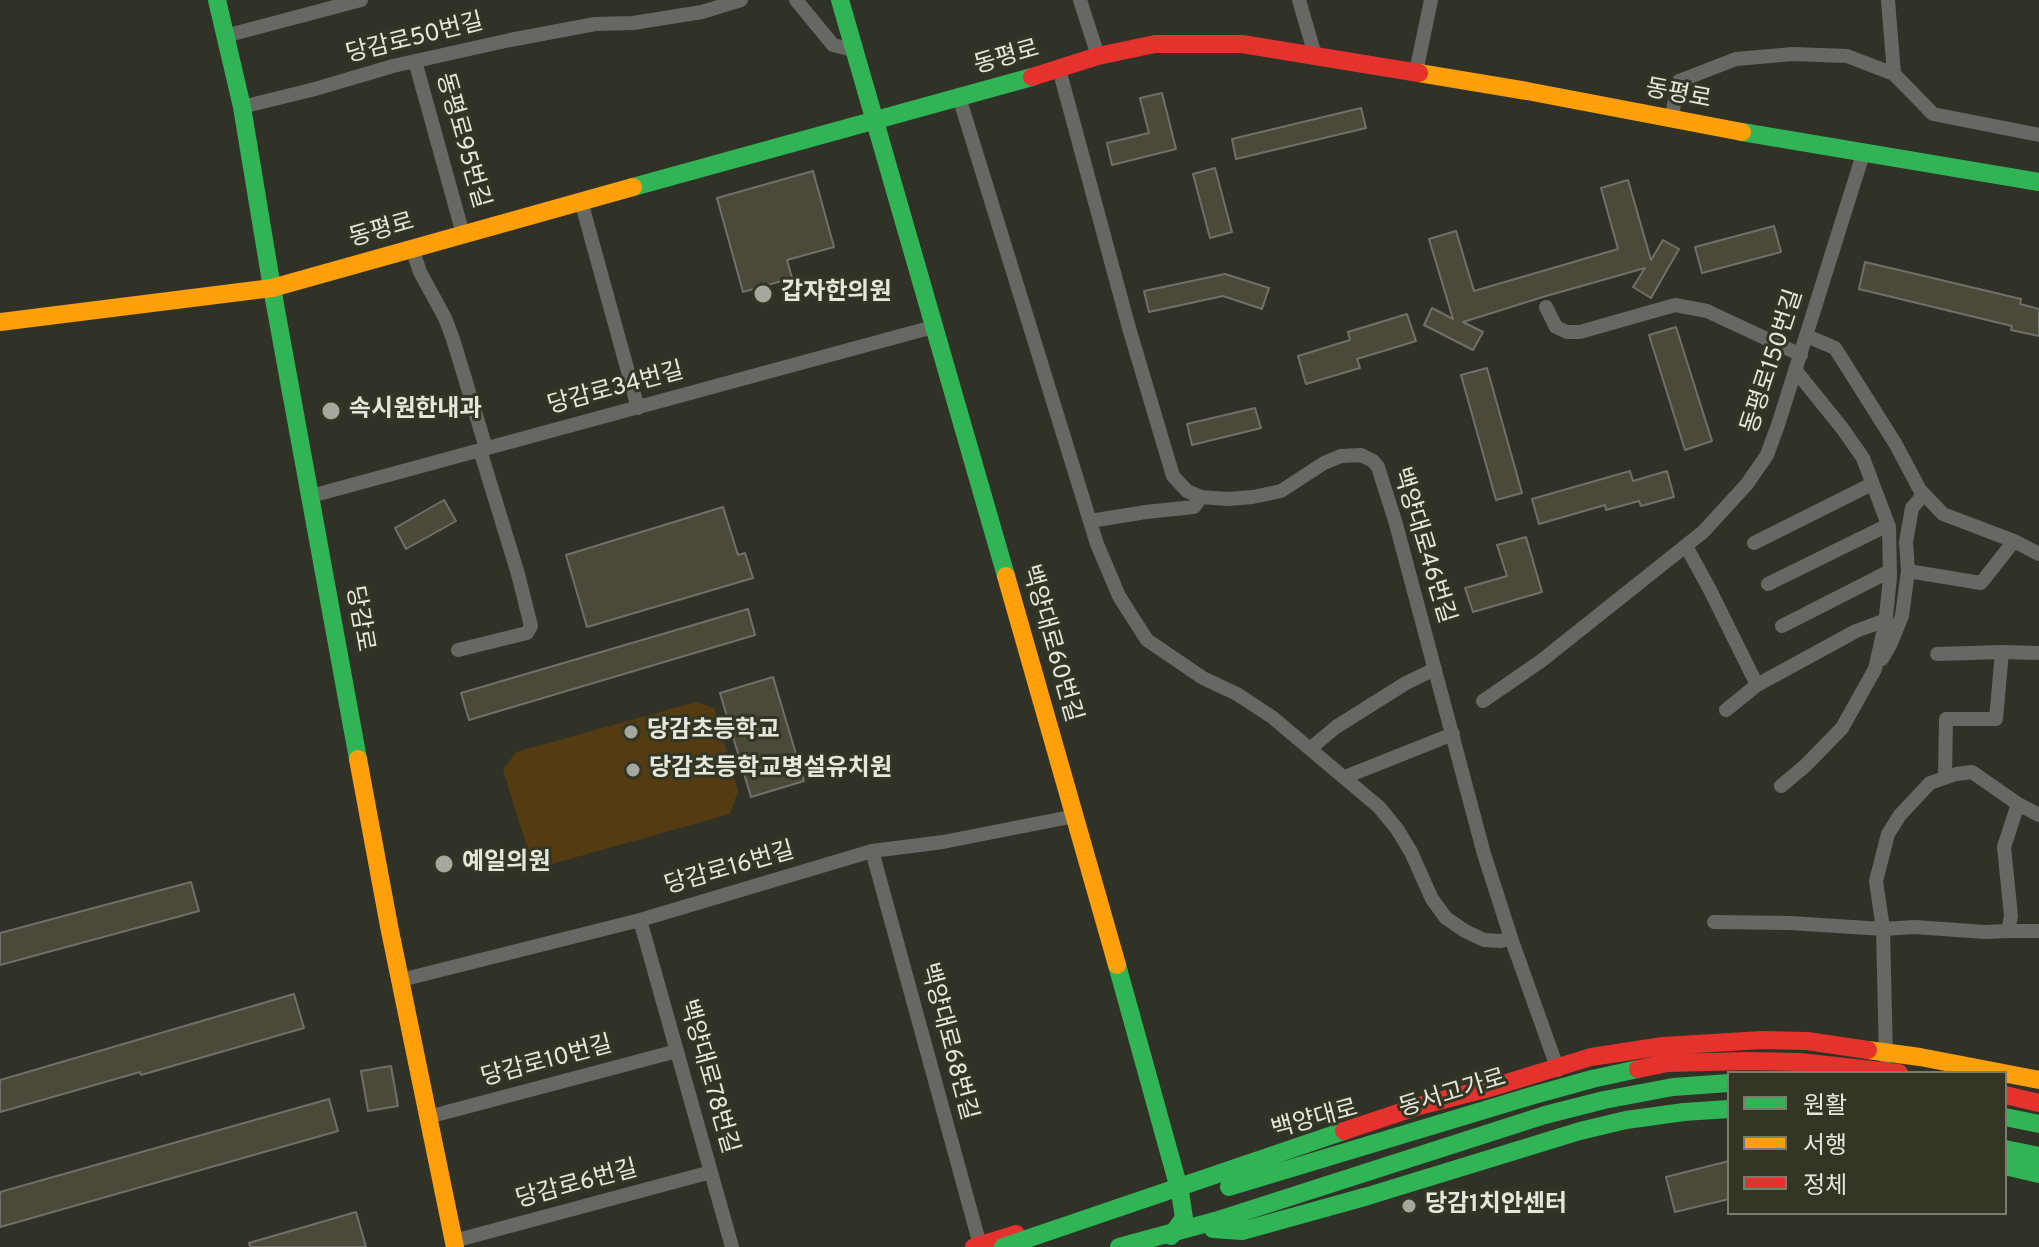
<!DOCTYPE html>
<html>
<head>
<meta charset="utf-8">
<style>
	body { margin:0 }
	#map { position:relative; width:2039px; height:1247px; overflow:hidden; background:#303228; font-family:Overpass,"Noto Sans KR",sans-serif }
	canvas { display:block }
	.legend { position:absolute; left:1727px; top:1071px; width:280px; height:144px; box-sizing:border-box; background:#333624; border:2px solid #7a7d6e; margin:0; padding:10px 14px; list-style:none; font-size:24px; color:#e5e7dc }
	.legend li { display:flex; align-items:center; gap:16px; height:40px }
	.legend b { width:40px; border:2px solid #7a7d6e }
</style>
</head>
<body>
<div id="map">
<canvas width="2039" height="1247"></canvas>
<ul class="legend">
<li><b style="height:10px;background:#30b455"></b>원활</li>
<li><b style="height:10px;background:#ff9f0a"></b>서행</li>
<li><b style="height:10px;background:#e5322d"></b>정체</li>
</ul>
</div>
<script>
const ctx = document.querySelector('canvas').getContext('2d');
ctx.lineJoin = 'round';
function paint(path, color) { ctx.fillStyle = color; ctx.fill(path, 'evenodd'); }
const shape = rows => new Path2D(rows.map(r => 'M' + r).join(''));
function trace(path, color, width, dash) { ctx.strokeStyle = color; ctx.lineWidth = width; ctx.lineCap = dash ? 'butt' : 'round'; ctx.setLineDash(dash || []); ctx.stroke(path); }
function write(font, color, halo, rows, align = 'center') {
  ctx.font = font + ' Overpass,"Noto Sans KR",sans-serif'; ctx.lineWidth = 6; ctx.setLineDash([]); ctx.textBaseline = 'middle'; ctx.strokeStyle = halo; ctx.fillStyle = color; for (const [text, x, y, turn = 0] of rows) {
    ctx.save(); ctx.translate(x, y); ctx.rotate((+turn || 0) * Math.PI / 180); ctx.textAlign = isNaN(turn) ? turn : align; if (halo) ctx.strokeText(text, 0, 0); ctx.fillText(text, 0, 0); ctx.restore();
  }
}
const green = shape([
	[696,702,714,708,717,716,738,791,730,814,548,865,531,855,527,847,503,770,516,752]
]);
const building = shape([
	[1162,93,1176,149,1112,165,1107,143,1149,133,1140,98,1162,93],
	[1361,108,1366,128,1236,159,1232,139,1361,108],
	[1215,168,1232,232,1210,238,1193,174,1215,168],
	[813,171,834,247,787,260,792,278,743,292,717,198,813,171],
	[1628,180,1651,260,1663,240,1679,249,1651,298,1633,287,1645,268,1546,296,1463,322,1483,332,1473,350,1424,325,1432,308,1453,319,1429,239,1456,231,1474,291,1618,249,1601,188,1628,180],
	[1774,226,1781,252,1702,273,1695,247,1774,226],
	[1865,262,2021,299,2020,304,2039,309,2039,336,2011,330,2012,326,1859,289,1865,262],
	[1225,274,1269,288,1262,309,1223,296,1149,312,1144,291,1225,274],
	[1407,314,1416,341,1357,359,1360,368,1306,384,1298,356,1350,340,1348,332,1407,314],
	[1676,327,1712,441,1685,450,1649,335,1676,327],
	[1487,368,1522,493,1496,500,1461,375,1487,368],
	[1255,408,1261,428,1192,445,1187,424,1255,408],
	[1630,471,1633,481,1667,471,1674,497,1641,506,1639,501,1606,510,1605,505,1539,524,1532,499,1630,471],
	[444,500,456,521,406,549,395,528,444,500],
	[723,507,738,555,745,553,753,578,587,627,566,555,723,507],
	[1526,537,1542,592,1473,612,1465,588,1507,576,1497,545,1526,537],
	[748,609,755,635,469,720,461,693,748,609],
	[773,677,804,781,751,797,720,693,773,677],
	[191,882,199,911,0,965,0,933,191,882],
	[294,994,304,1028,141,1075,140,1072,0,1112,0,1080,294,994],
	[391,1066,398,1106,368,1111,361,1071,391,1066],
	[329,1099,338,1131,0,1227,0,1192,329,1099],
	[1729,1161,1729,1199,1675,1212,1666,1177,1729,1161],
	[356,1212,366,1247,250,1247,249,1243,356,1212]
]);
const street = shape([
	[796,0,833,45,853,50],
	[1080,0,1098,56],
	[1299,0,1315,55],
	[1888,0,1894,74],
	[225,36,361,0],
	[415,61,463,234],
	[1059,69,1129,328,1173,476,1187,491,1201,497,1227,499,1253,497,1281,491,1324,463,1341,456,1361,455,1373,461,1378,467,1396,524,1484,854,1511,938,1558,1070],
	[1416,72,1431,0],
	[959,97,1097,544,1119,596,1129,612,1147,640,1203,678,1237,694,1272,717,1379,807,1397,829,1411,852,1432,899,1446,918,1465,931,1484,940,1501,941,1511,938],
	[242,107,315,89,393,66,510,40,595,24,633,23,702,12,741,0],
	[1671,119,1679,81,1736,59,1793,54,1847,56,1894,74,1933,114,2039,135],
	[581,201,638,408],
	[412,248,420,272,445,318,453,339,486,448],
	[1546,307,1556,327,1567,332,1580,332,1675,305,1707,311,1801,355],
	[1807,336,1835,348,1895,443,1920,490,1943,514,2014,541],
	[311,496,933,327],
	[1090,521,1146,512,1194,507,1201,497],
	[1754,543,1872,484],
	[1686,546,1710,590,1757,685],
	[1908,571,1906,542,1912,508,1924,494],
	[1768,584,1888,525],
	[1782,626,1890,571],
	[458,650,527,633,531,626,518,574,480,450],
	[2002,652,2039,653],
	[1937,654,2002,652,1996,719,1946,719,1945,778],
	[1882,659,1890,645,1902,616,1908,571,1981,583,2014,541,2039,554],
	[1483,701,1541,661,1703,532,1747,484,1767,455,1778,425,1864,151],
	[1726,710,1757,685,1856,631,1886,620],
	[1311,748,1336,727,1406,683,1435,669],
	[1345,777,1453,734],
	[1781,786,1805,766,1842,728,1875,669,1885,625,1890,578,1889,527,1863,458,1842,428,1796,371],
	[872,851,980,1245],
	[640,920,732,1247],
	[1714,922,1790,923,1883,929,1915,927,1985,932,2008,931,2011,916,2004,847,2018,804],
	[2008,931,2039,931],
	[401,980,640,920,872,851,943,842,1075,816],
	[1886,1058,1883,929,1876,881,1888,834,1900,815,1930,783,1956,774,1972,772,2018,804,2039,815],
	[428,1117,677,1051],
	[454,1241,711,1172]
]);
const fast = shape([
	[217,0,242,107,272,288,358,759],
	[840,0,1006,576],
	[1742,132,2039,182],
	[633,187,1032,77],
	[1117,965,1180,1192,1184,1218,1171,1236],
	[2005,1117,2039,1124],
	[2005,1149,2039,1156],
	[2005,1166,2039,1174]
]);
const slow = shape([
	[1419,73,1527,91,1742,132],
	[0,322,272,288,633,187],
	[1006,576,1117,965],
	[358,759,389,926,455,1247]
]);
const jam = shape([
	[1032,77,1098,56,1155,44,1242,44,1419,73],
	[2005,1095,2039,1103],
	[974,1247,1016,1234]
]);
const fastBridge = shape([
	[1229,1187,1531,1096,1592,1079,1638,1069],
	[1213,1229,1242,1231,1368,1196,1580,1131,1626,1120,1684,1112,1729,1109],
	[1003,1247,1344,1131],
	[1119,1247,1215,1221,1545,1115,1604,1100,1673,1087,1729,1083]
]);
const slowBridge = shape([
	[1868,1050,1920,1057,2039,1080]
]);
const jamBridge = shape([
	[1638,1069,1668,1063,1747,1061,1800,1062,1899,1073],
	[1344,1131,1419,1106,1493,1087,1591,1057,1663,1046,1762,1040,1807,1041,1868,1050]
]);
const markers = [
	[763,294,10,"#a6a89d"],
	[331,411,10,"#a6a89d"],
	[631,732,8,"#a6a89d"],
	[633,770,8,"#a6a89d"],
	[444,864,10,"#a6a89d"],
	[1409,1206,8,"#a6a89d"]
];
const streetNames = [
	["당감로50번길",415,40,-14],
	["동평로",1007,59,-16],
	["동평로",1678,96,11],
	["동평로95번길",461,141,74],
	["동평로",382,232,-16],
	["동평로150번길",1774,362,-72],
	["당감로34번길",616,390,-15],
	["백양대로46번길",1422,546,73],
	["당감로",358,619,80],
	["백양대로60번길",1050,644,74],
	["당감로16번길",730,870,-16],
	["백양대로68번길",947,1042,75],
	["당감로10번길",547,1063,-15],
	["백양대로78번길",707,1077,74],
	["동서고가로",1453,1095,-17],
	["백양대로",1315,1121,-15],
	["당감로6번길",577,1186,-15]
];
const poiNames = [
	["갑자한의원",781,294],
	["속시원한내과",349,411],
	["당감초등학교",647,732],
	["당감초등학교병설유치원",649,770],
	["예일의원",462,864],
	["당감1치안센터",1425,1206]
];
paint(green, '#543b11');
paint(building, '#4b4939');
trace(building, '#707068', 2);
trace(street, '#676864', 14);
trace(fast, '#30b455', 18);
trace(slow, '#ff9f0a', 18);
trace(jam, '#e5322d', 18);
trace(fastBridge, '#30b455', 18);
trace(slowBridge, '#ff9f0a', 18);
trace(jamBridge, '#e5322d', 18);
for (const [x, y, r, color] of markers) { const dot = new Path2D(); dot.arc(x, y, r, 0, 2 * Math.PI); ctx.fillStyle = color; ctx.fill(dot); trace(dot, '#333624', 3); }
write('24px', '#e5e7dc', '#333624', streetNames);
write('bold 24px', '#e5e7dc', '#333624', poiNames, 'left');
</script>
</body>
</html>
